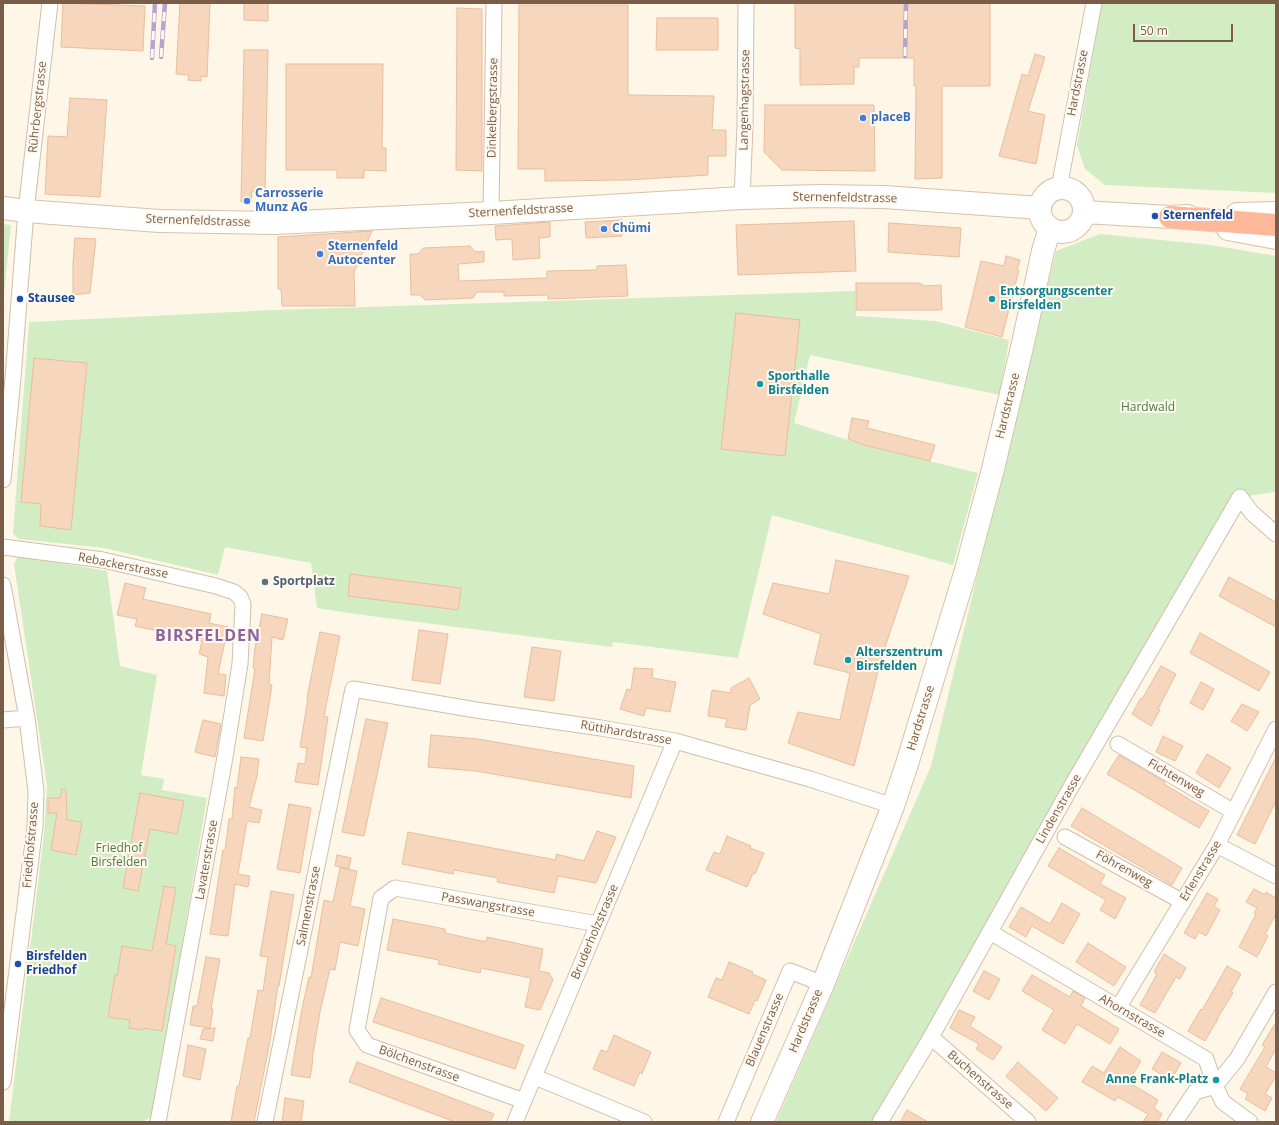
<!DOCTYPE html>
<html>
<head>
<meta charset="utf-8">
<style>
	body { margin:0 }
	#map { position:relative; width:1279px; height:1125px; overflow:hidden; background:#fef6e7; font-family:"Open Sans",sans-serif }
	canvas { display:block }
	.frame { position:absolute; inset:0; border:4px solid #7a5d48; pointer-events:none }
	.scale { position:absolute; left:1133px; top:24px; width:100px; height:18px; box-sizing:border-box; border:2px solid #7a5d48; border-top:0; padding-left:5px; font-size:12px; line-height:14px; white-space:nowrap; color:#7a5d48; -webkit-text-stroke:3px #fff9ef; paint-order:stroke }
</style>
</head>
<body>
<div id="map">
<canvas width="1279" height="1125"></canvas>
<div class="frame"></div>
<div class="scale">50 m</div>
</div>
<script>
const ctx = document.querySelector('canvas').getContext('2d');
ctx.lineJoin = 'round';
function paint(path, color) { ctx.fillStyle = color; ctx.fill(path, 'evenodd'); }
const shape = rows => new Path2D(rows.map(r => 'M' + r).join(''));
function trace(path, color, width, dash) { ctx.strokeStyle = color; ctx.lineWidth = width; ctx.lineCap = dash ? 'butt' : 'round'; ctx.setLineDash(dash || []); ctx.stroke(path); }
function write(font, color, halo, rows, align = 'center') {
  ctx.font = font + ' "Open Sans",sans-serif'; ctx.lineWidth = 4; ctx.setLineDash([]); ctx.textBaseline = 'middle'; ctx.strokeStyle = halo; ctx.fillStyle = color; for (const [text, x, y, turn = 0] of rows) {
    ctx.save(); ctx.translate(x, y); ctx.rotate((+turn || 0) * Math.PI / 180); ctx.textAlign = isNaN(turn) ? turn : align; if (halo) ctx.strokeText(text, 0, 0); ctx.fillText(text, 0, 0); ctx.restore();
  }
}
const green = shape([
	[1102,3,1276,3,1276,193,1105,185,1085,169,1077,145],
	[3,224,11,225,3,303],
	[1100,234,1211,245,1276,256,1276,492,1240,497,880,1122,776,1122,931,766,1056,251],
	[855,291,856,316,935,321,1009,340,1000,395,810,355,794,423,864,445,978,473,953,565,772,515,738,658,613,642,612,647,363,615,317,608,311,563,225,547,218,575,104,548,19,539,13,534,29,322,274,310],
	[18,556,107,571,120,666,157,675,141,775,164,779,162,790,207,798,153,1116,142,1122,9,1122,44,834,47,786,14,564]
]);
const building = shape([
	[63,3,145,6,143,51,61,47,63,3],
	[180,3,210,3,207,77,201,76,201,81,188,80,189,75,176,74,180,3],
	[244,3,268,3,268,21,244,20,244,3],
	[795,3,990,3,990,86,942,86,942,178,915,179,916,86,914,86,914,58,859,58,859,67,854,67,854,84,800,85,800,49,795,48,795,3],
	[519,5,628,5,628,95,714,96,712,130,726,130,726,156,708,156,708,175,628,180,545,181,545,169,518,169,519,5],
	[457,8,482,9,482,171,456,170,457,8],
	[657,18,718,18,718,50,656,50,657,18],
	[244,50,268,50,265,191,252,191,251,202,241,202,244,50],
	[1035,54,1045,57,1028,111,1045,115,1036,164,999,156,1022,74,1028,76,1035,54],
	[286,64,383,64,382,148,386,148,386,171,364,170,364,178,337,178,337,170,286,170,286,64],
	[70,98,107,100,100,197,45,194,48,136,67,137,70,98],
	[765,105,874,105,875,171,782,170,764,152,765,105],
	[622,220,622,236,586,238,585,222,622,220],
	[854,221,856,271,738,275,736,225,854,221],
	[550,222,550,237,539,238,540,258,513,260,512,239,496,240,495,226,550,222],
	[889,223,961,228,959,257,888,252,889,223],
	[372,231,354,272,355,306,282,306,281,289,278,289,278,237,372,231],
	[75,238,96,239,90,293,73,295,73,263,75,238],
	[470,246,475,252,484,251,484,262,458,264,459,281,547,278,547,271,597,270,597,266,626,265,628,296,548,299,548,295,504,296,504,292,477,292,473,298,425,300,420,295,411,295,410,254,418,254,423,248,470,246],
	[1006,256,1020,260,1017,269,1019,270,1002,337,965,327,981,261,1004,266,1006,256],
	[856,283,920,283,924,286,941,285,942,310,856,310,856,283],
	[736,313,800,320,785,456,721,449,736,313],
	[34,358,87,363,71,530,40,526,41,504,21,502,34,358],
	[852,418,869,421,867,428,935,445,930,461,864,445,848,439,852,418],
	[836,560,909,576,882,656,854,766,788,743,798,712,840,720,850,673,814,664,821,634,763,614,773,583,829,594,836,560],
	[350,574,461,588,458,610,348,596,350,574],
	[1229,577,1276,602,1276,627,1219,596,1229,577],
	[125,583,146,588,143,599,211,614,209,623,228,627,218,674,226,675,224,696,204,693,208,657,199,654,202,641,135,626,137,619,117,615,125,583],
	[262,614,288,619,283,640,272,637,269,684,272,685,263,741,244,738,255,669,253,668,255,648,262,614],
	[419,630,448,634,440,684,412,680,419,630],
	[320,632,340,636,324,716,328,717,318,785,295,782,298,763,305,764,307,748,300,747,308,698,307,698,320,632],
	[1200,633,1270,672,1259,691,1190,653,1200,633],
	[532,647,561,651,554,701,524,697,532,647],
	[1161,666,1176,674,1158,709,1160,710,1151,726,1132,714,1141,698,1142,699,1161,666],
	[634,668,653,669,652,678,676,682,670,712,646,708,644,716,620,709,627,689,631,690,634,668],
	[749,678,760,699,750,705,746,730,725,727,727,719,708,716,712,690,731,693,731,688,749,678],
	[1201,682,1214,689,1203,710,1190,703,1201,682],
	[1242,704,1259,712,1247,731,1231,721,1242,704],
	[366,719,388,723,364,836,342,832,366,719],
	[203,720,221,724,215,757,195,752,203,720],
	[431,735,478,739,634,766,631,798,476,771,428,767,431,735],
	[1163,736,1183,746,1175,761,1156,752,1163,736],
	[1207,754,1231,768,1219,788,1196,773,1207,754],
	[1119,755,1165,782,1164,784,1209,811,1199,828,1107,774,1119,755],
	[241,757,259,759,257,776,249,807,262,810,259,823,247,821,238,874,250,876,248,887,235,884,228,936,210,934,218,882,223,850,225,851,229,819,232,819,235,787,237,788,241,757],
	[1276,757,1276,801,1255,844,1237,835,1276,757],
	[62,789,66,790,67,820,82,822,76,855,51,850,57,813,48,813,48,798,60,798,62,789],
	[140,793,184,801,177,834,150,829,138,891,123,888,140,793],
	[289,804,311,808,300,873,277,869,289,804],
	[1082,808,1182,868,1172,885,1071,826,1082,808],
	[597,831,616,837,596,883,558,876,554,893,497,882,498,878,454,870,453,874,402,864,408,832,556,860,556,854,584,861,597,831],
	[727,836,751,846,750,848,764,853,755,874,753,873,747,887,706,870,714,852,720,854,727,836],
	[1059,848,1105,875,1100,884,1126,898,1115,919,1100,910,1106,900,1048,866,1059,848],
	[337,855,351,858,349,869,335,866,337,855],
	[340,868,357,871,350,906,365,909,358,946,340,942,335,970,330,969,320,1012,312,1060,313,1060,310,1078,291,1075,302,1009,309,977,311,978,324,900,333,902,340,868],
	[164,886,176,888,166,944,176,946,162,1031,144,1028,144,1030,129,1028,130,1020,108,1017,115,975,117,976,122,946,152,951,164,886],
	[1254,889,1265,895,1266,892,1276,898,1276,914,1265,934,1268,936,1257,957,1239,947,1256,914,1254,913,1257,908,1246,902,1254,889],
	[271,891,294,895,279,986,278,985,270,1041,254,1122,231,1122,237,1086,239,1086,248,1038,250,1038,258,990,263,991,268,957,260,956,271,891],
	[1207,893,1218,899,1214,906,1220,910,1206,936,1199,932,1195,939,1184,933,1207,893],
	[1062,903,1080,914,1063,944,1032,926,1026,937,1009,927,1021,907,1050,924,1062,903],
	[393,919,445,929,445,933,486,942,487,937,543,949,539,971,549,973,553,980,540,1010,525,1007,531,978,481,968,480,973,438,964,439,960,387,950,393,919],
	[1088,943,1126,967,1114,986,1076,962,1088,943],
	[1164,954,1186,968,1180,979,1176,977,1155,1013,1140,1005,1157,974,1154,972,1164,954],
	[206,957,220,959,211,1009,213,1009,210,1028,190,1025,193,1006,197,1006,206,957],
	[729,962,753,972,752,974,766,980,757,1001,755,1000,749,1014,708,997,716,978,722,980,729,962],
	[1227,966,1241,974,1231,992,1233,993,1217,1019,1218,1019,1205,1041,1188,1031,1201,1009,1202,1010,1227,966],
	[984,971,1000,979,989,1000,973,991,984,971],
	[1032,975,1070,997,1073,991,1085,998,1081,1006,1119,1029,1110,1044,1077,1024,1065,1044,1042,1030,1054,1010,1022,991,1032,975],
	[381,998,524,1045,515,1069,373,1022,381,998],
	[959,1010,975,1017,970,1026,1002,1047,993,1060,976,1049,979,1044,950,1028,959,1010],
	[1276,1022,1276,1053,1274,1052,1266,1067,1276,1073,1276,1076,1265,1094,1272,1098,1265,1111,1245,1099,1248,1094,1240,1089,1265,1047,1262,1045,1276,1022],
	[215,1028,213,1041,200,1039,203,1029,215,1028],
	[614,1035,651,1052,642,1074,640,1072,634,1086,593,1069,601,1050,607,1052,614,1035],
	[188,1045,206,1049,200,1080,183,1076,188,1045],
	[1120,1047,1141,1061,1128,1082,1158,1100,1154,1108,1162,1114,1157,1122,1143,1122,1148,1114,1118,1097,1115,1101,1082,1082,1092,1066,1104,1073,1120,1047],
	[1162,1052,1181,1063,1171,1080,1152,1069,1162,1052],
	[357,1062,494,1114,490,1122,455,1122,349,1082,357,1062],
	[1018,1062,1058,1098,1046,1111,1006,1076,1018,1062],
	[285,1098,304,1101,301,1122,282,1122,285,1098],
	[907,1110,928,1122,900,1122,907,1110]
]);
const street = shape([
	[1059,188,1094,3],
	[742,198,745,126,746,3],
	[491,213,494,3],
	[3,480,13,378,26,211,50,3],
	[3,547,103,560,216,586,234,592,240,597,243,604,240,664,224,763,158,1122],
	[3,585,27,718,36,791,35,826,3,1082],
	[3,720,27,718],
	[1118,744,1234,812],
	[1065,837,1183,902],
	[1217,845,1276,876],
	[990,932,1206,1059,1215,1086,1223,1102,1250,1122],
	[1118,1008,1217,845,1276,729],
	[931,1037,1028,1122],
	[535,1077,644,1122],
	[524,1101,367,1045,357,1030,381,898,395,888,598,924],
	[265,1122,353,689,476,710,601,728,675,741,810,779,893,806],
	[515,1122,675,741],
	[726,1122,790,971,823,984],
	[880,1122,931,1037,1071,787,1240,497,1252,513,1276,534],
	[1175,1122,1195,1092,1215,1086,1237,1059,1276,992]
]);
const secondary = shape([
	'1040 210a22 22 0 1 1 44 0a22 22 0 1 1-44 0Z',
	[3,208,26,211,159,221,274,223,491,213,742,198,821,196,884,197,1040,208],
	[1084,212,1170,217,1188,216],
	[1237,214,1276,213],
	[1228,229,1276,238],
	[762,1122,823,984,893,806,907,764,966,570,993,469,1023,343,1043,251,1050,228]
]);
const highway = shape([
	[1170,217,1276,225]
]);
const rail = shape([
	[905,56,906,3],
	[161,57,165,3],
	[152,58,155,3]
]);
const markers = [
	[863,118,4,"#3f7fe0"],
	[247,201,4,"#3f7fe0"],
	[1155,216,4,"#1a4fb4"],
	[604,229,4,"#3f7fe0"],
	[320,254,4,"#3f7fe0"],
	[20,299,4,"#1a4fb4"],
	[992,299,4,"#0f9aa8"],
	[760,384,4,"#0f9aa8"],
	[265,582,4,"#5c6f8a"],
	[848,660,4,"#0f9aa8"],
	[18,964,4,"#1a4fb4"],
	[1216,1080,4,"#0f9aa8"]
];
const streetNames = [
	["Hardstrasse",1078,83,-79],
	["Langenhagstrasse",745,100,-89],
	["Rührbergstrasse",38,107,-84],
	["Dinkelbergstrasse",493,108,-89],
	["Sternenfeldstrasse",845,198,1],
	["Sternenfeldstrasse",521,211,-3],
	["Sternenfeldstrasse",198,221,2],
	["Hardstrasse",1008,406,-76],
	["Rebackerstrasse",123,566,11],
	["Hardstrasse",921,718,-73],
	["Rüttihardstrasse",626,733,10],
	["Fichtenweg",1176,778,30],
	["Lindenstrasse",1059,809,-60],
	["Friedhofstrasse",31,845,-85],
	["Lavaterstrasse",207,860,-80],
	["Föhrenweg",1124,869,29],
	["Erlenstrasse",1201,871,-59],
	["Passwangstrasse",488,905,10],
	["Salmenstrasse",309,906,-79],
	["Bruderholzstrasse",595,932,-67],
	["Ahornstrasse",1132,1016,30],
	["Hardstrasse",806,1021,-67],
	["Blauenstrasse",765,1030,-67],
	["Bölchenstrasse",419,1064,20],
	["Buchenstrasse",980,1080,41]
];
const shopNames = [
	["placeB",871,118],
	["Carrosserie",255,194],
	["Munz AG",255,208],
	["Chümi",612,229],
	["Sternenfeld",328,247],
	["Autocenter",328,261]
];
const transitNames = [
	["Sternenfeld",1163,216],
	["Stausee",28,299],
	["Birsfelden",26,957],
	["Friedhof",26,971]
];
const cultureNames = [
	["Entsorgungscenter",1000,292],
	["Birsfelden",1000,306],
	["Sporthalle",768,377],
	["Birsfelden",768,391],
	["Alterszentrum",856,653],
	["Birsfelden",856,667],
	["Anne Frank-Platz",1208,1080,"right"]
];
const parkNames = [
	["Hardwald",1148,408],
	["Friedhof",119,849],
	["Birsfelden",119,863]
];
const serviceNames = [
	["Sportplatz",273,582]
];
const districtNames = [
	["BIRSFELDEN",208,636]
];
paint(green, '#d2edc3');
paint(building, '#f6d6bc');
trace(building, '#eabd9b', 1);
trace(street, '#d1beab', 17);
trace(secondary, '#d7c1aa', 24);
trace(highway, '#dcd5cf', 24);
trace(street, '#fff', 15);
trace(secondary, '#fff', 22);
trace(highway, '#fdb899', 22);
trace(rail, '#baa3ca', 4.5);
trace(rail, '#fff9ef', 3, [9]);
for (const [x, y, r, color] of markers) { const dot = new Path2D(); dot.arc(x, y, r, 0, 2 * Math.PI); ctx.fillStyle = color; ctx.fill(dot); trace(dot, '#fff9ef', 1.5); }
write('12px', '#7a5d48', '#fff9ef', streetNames);
write('bold 12px', '#366cbe', '#fff9ef', shopNames, 'left');
write('bold 12px', '#164399', '#fff9ef', transitNames, 'left');
write('bold 12px', '#0d838f', '#fff9ef', cultureNames, 'left');
write('12px', '#4c7b3c', '#fff9ef', parkNames);
write('bold 12px', '#4e5e75', '#fff9ef', serviceNames, 'left');
ctx.letterSpacing = '1px';
write('bold 16px', '#8d649e', '#fff9ef', districtNames);
ctx.letterSpacing = '0px';
</script>
</body>
</html>
